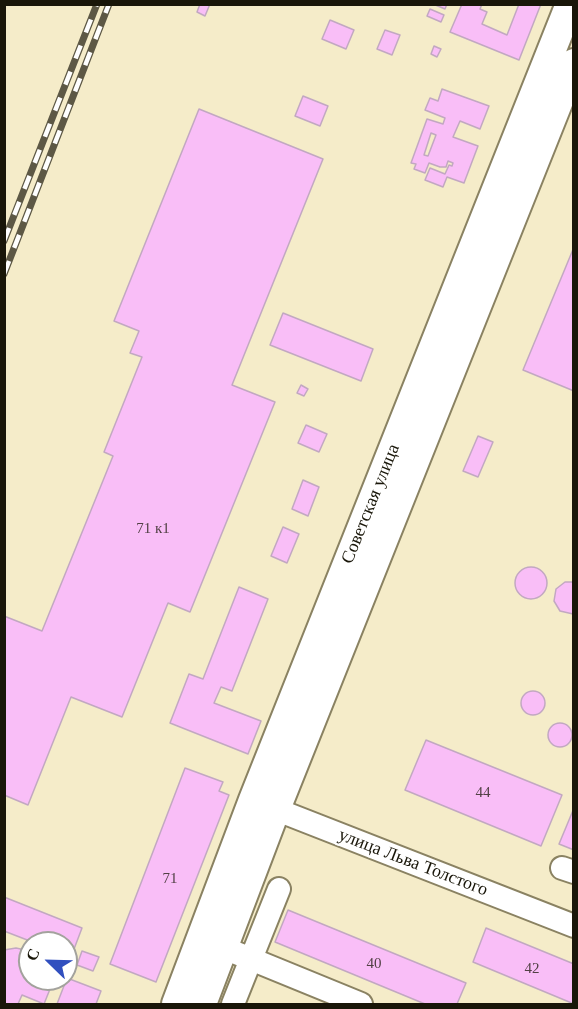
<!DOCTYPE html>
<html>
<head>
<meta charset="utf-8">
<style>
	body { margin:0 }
	#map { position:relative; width:578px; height:1009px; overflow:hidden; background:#f5ecc9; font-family:Georgia,serif }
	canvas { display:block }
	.frame { position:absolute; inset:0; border:6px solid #191609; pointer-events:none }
	.north { position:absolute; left:18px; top:931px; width:60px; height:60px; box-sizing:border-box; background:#fff; border:2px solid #a3a29d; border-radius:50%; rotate:293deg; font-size:16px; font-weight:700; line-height:24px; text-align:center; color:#191609 }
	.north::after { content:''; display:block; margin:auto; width:21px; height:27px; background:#314fbf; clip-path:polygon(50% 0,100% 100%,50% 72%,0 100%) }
</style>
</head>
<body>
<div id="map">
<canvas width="578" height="1009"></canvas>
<div class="frame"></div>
<div class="north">С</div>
</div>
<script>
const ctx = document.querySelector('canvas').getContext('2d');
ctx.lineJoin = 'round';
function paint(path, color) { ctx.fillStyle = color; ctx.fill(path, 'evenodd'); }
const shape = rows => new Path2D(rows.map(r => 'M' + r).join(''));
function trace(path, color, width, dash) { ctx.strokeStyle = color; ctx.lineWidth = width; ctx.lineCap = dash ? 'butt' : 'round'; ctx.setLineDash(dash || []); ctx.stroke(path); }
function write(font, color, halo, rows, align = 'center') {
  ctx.font = font + ' Georgia,serif'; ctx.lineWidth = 4.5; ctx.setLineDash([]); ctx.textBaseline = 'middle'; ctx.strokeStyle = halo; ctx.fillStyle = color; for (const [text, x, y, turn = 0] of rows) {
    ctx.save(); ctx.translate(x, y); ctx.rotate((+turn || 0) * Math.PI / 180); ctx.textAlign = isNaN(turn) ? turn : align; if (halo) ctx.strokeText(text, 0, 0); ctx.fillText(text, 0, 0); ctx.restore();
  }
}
const building = shape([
	[200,4,210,4,205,16,197,12,200,4],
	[433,4,447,4,445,9,433,4],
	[462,4,482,4,480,9,487,12,482,24,507,35,519,4,541,4,519,60,450,32,462,4],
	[430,9,444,15,441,22,427,16,430,9],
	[330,20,354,30,346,49,322,39,330,20],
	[385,30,400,35,392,55,377,49,385,30],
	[434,46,441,49,437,57,431,54,434,46],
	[442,89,489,106,480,129,460,121,453,137,478,146,464,183,447,177,443,187,425,180,430,168,445,174,449,165,452,166,453,163,448,161,446,167,440,167,429,163,425,173,414,169,416,164,411,163,427,119,443,124,445,118,425,110,430,98,438,101,442,89],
	[431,133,436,135,428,156,424,155,431,133],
	[303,96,328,106,320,126,295,116,303,96],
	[199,109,323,159,232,385,275,402,190,612,168,603,122,717,71,697,28,805,4,795,4,616,42,631,113,456,104,452,142,357,130,353,139,331,114,321,199,109],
	[574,247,574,391,523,370,574,247],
	[283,313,373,349,361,381,270,345,283,313],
	[301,385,308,389,304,396,297,393,301,385],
	[306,425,327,434,319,452,298,443,306,425],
	[478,436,493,442,478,477,463,471,478,436],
	[303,480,319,487,308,516,292,509,303,480],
	[283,527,299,534,287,563,271,556,283,527],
	'515 583a16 16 0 1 1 32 0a16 16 0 1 1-32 0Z',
	[565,582,574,582,573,614,560,611,554,601,556,589,565,582],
	[239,587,268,599,232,691,221,687,214,703,261,721,248,754,170,723,189,674,203,679,239,587],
	'521 703a12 12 0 1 1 24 0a12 12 0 1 1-24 0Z',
	'548 735a12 12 0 1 1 24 0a12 12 0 1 1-24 0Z',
	[426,740,562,795,541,846,405,790,426,740],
	[185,768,223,782,219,791,229,795,156,982,110,964,185,768],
	[574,808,574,850,559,844,574,808],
	[4,897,82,928,71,957,66,955,66,943,35,943,4,931,4,897],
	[288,910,466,983,457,1004,425,1004,275,942,288,910],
	[486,928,574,964,574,1004,473,962,486,928],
	[16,948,30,951,30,979,54,979,44,1004,22,995,18,1004,4,1004,4,950,16,948],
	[82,951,99,957,93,971,77,965,82,951],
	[67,978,101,991,96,1004,57,1004,67,978]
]);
const minor = shape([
	[262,804,574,926],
	[562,868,574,872],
	[224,948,361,1004],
	[233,1004,279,889]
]);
const major = shape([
	[176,1004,253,800,570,4],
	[202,1004,276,809,574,63]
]);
const rail = shape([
	[4,241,97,4],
	[4,274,109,4]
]);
const numberNames = [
	["71 к1",153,529],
	["44",483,793],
	["71",170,879],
	["40",374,964],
	["42",532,969]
];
const streetNames = [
	["Советская улица",371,504,-68],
	["улица Льва Толстого",413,863,21]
];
paint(building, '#f9bef7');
trace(building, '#c2a8c1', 1.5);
trace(minor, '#8a8262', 26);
trace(major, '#8a8262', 32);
trace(minor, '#fff', 22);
trace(major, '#fff', 28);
trace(rail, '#5d5845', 7);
trace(rail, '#fff', 4.5, [14]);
write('15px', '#514044', null, numberNames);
write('18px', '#191609', '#fff', streetNames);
</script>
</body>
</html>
